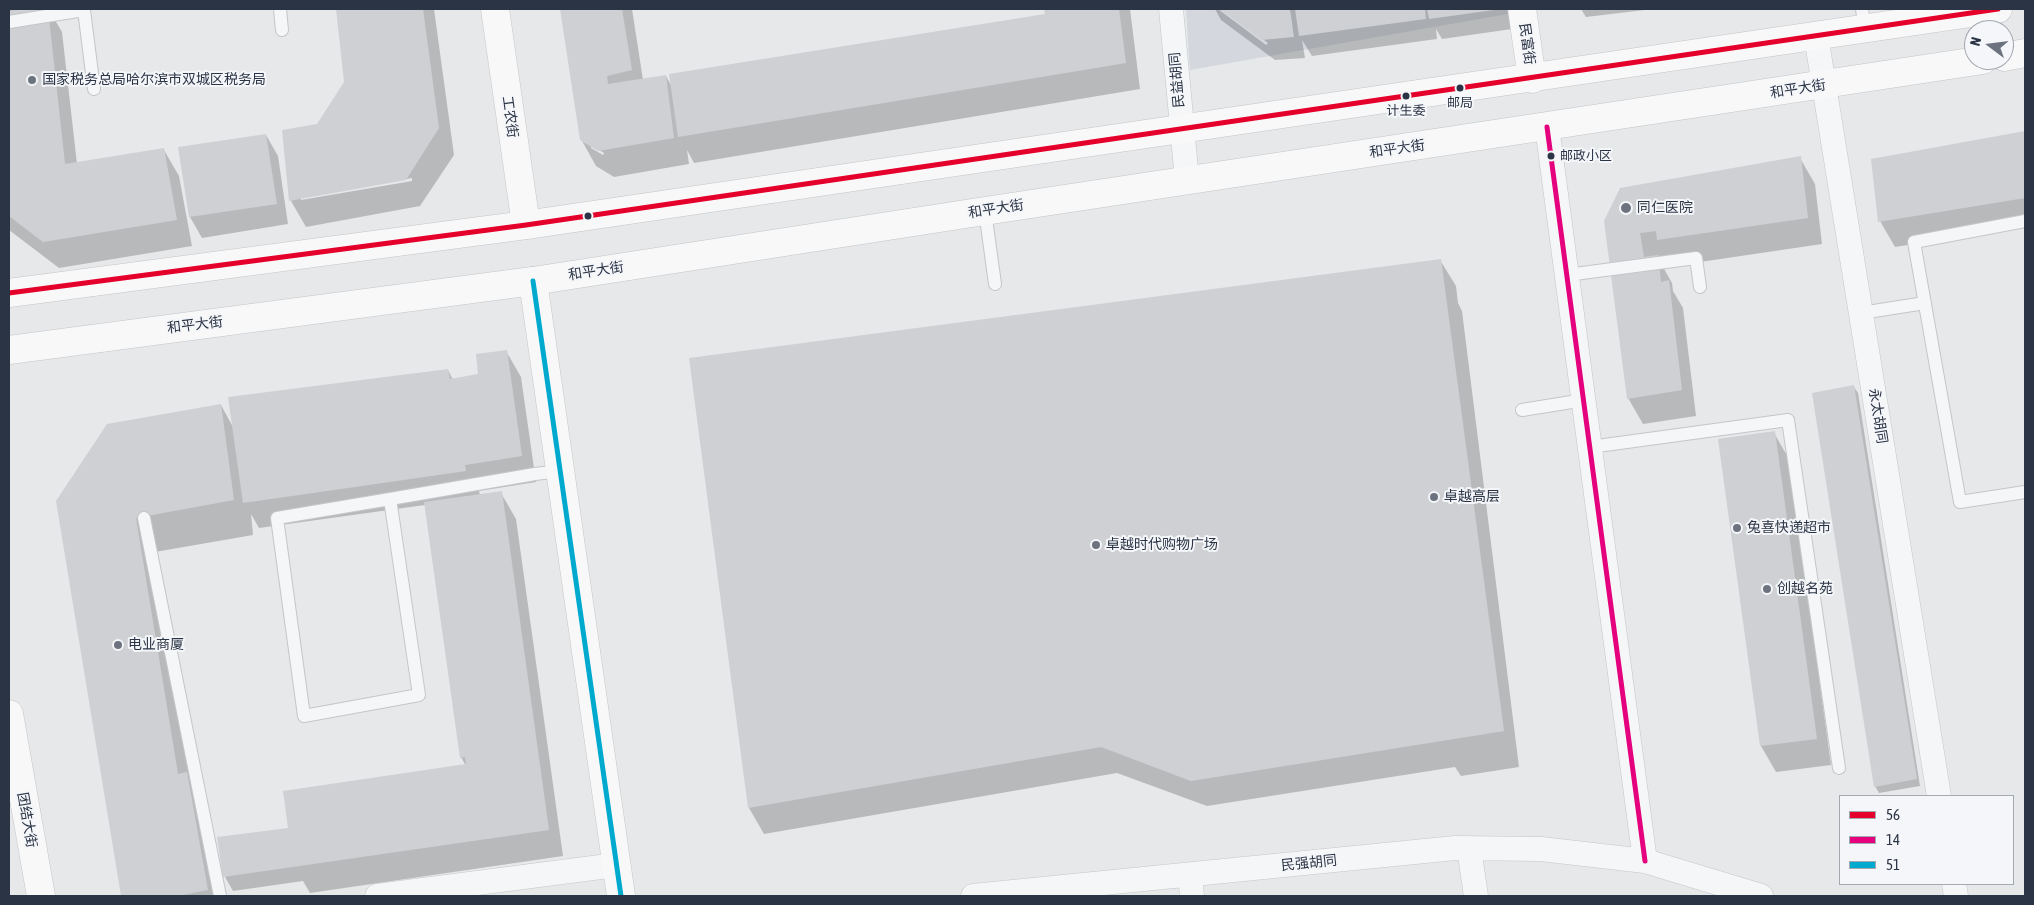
<!DOCTYPE html>
<html>
<head>
<meta charset="utf-8">
<style>
	body { margin:0 }
	#map { position:relative; width:2034px; height:905px; overflow:hidden; background:#e6e8ea; font-family:"Asap Condensed",sans-serif }
	canvas { display:block }
	.frame { position:absolute; inset:0; border:10px solid #2b3445; pointer-events:none }
	.legend { position:absolute; left:1839px; top:795px; width:175px; height:90px; box-sizing:border-box; background:#f4f6f9; border:1px solid #a4a8b1; margin:0; padding:6px 9px; list-style:none; font-size:15px; color:#2b3445 }
	.legend li { display:flex; align-items:center; gap:10px; height:25px }
	.legend b { width:25px; border:1px solid #a4a8b1 }
	.north { position:absolute; left:1964px; top:20px; width:50px; height:50px; box-sizing:border-box; background:#f4f6f9; border:1px solid #a4a8b1; border-radius:50%; rotate:285deg; font-size:14px; font-weight:700; line-height:20px; text-align:center; color:#2b3445 }
	.north::after { content:''; display:block; margin:auto; width:18px; height:22px; background:#6c737f; clip-path:polygon(50% 0,100% 100%,50% 72%,0 100%) }
</style>
</head>
<body>
<div id="map">
<canvas width="2034" height="905"></canvas>
<div class="frame"></div>
<ul class="legend">
<li><b style="height:6px;background:#e4002b"></b>56</li>
<li><b style="height:6px;background:#e5007d"></b>14</li>
<li><b style="height:6px;background:#00a9ce"></b>51</li>
</ul>
<div class="north">N</div>
</div>
<script>
const ctx = document.querySelector('canvas').getContext('2d');
ctx.lineJoin = 'round';
function paint(path, color) { ctx.fillStyle = color; ctx.fill(path, 'evenodd'); }
const shape = rows => new Path2D(rows.map(r => 'M' + r).join(''));
function trace(path, color, width, dash) { ctx.strokeStyle = color; ctx.lineWidth = width; ctx.lineCap = dash ? 'butt' : 'round'; ctx.setLineDash(dash || []); ctx.stroke(path); }
function write(font, color, halo, rows, align = 'center') {
  ctx.font = font + ' "Asap Condensed","Noto Sans SC",sans-serif'; ctx.lineWidth = 4; ctx.setLineDash([]); ctx.textBaseline = 'middle'; ctx.strokeStyle = halo; ctx.fillStyle = color; for (const [text, x, y, turn = 0] of rows) {
    ctx.save(); ctx.translate(x, y); ctx.rotate((+turn || 0) * Math.PI / 180); ctx.textAlign = isNaN(turn) ? turn : align; if (halo) ctx.strokeText(text, 0, 0); ctx.fillText(text, 0, 0); ctx.restore();
  }
}
const built = shape([
	[1186,9,1507,9,1508,14,1190,70]
]);
const shadow = shape([
	[9,9,62,9,52,15,62,32,77,164,164,150,179,176,192,246,59,268,9,230],
	[338,9,434,9,454,155,420,206,306,227,291,201,317,125,346,82],
	[412,178,412,181,301,200,301,198],
	[561,9,632,9,643,80,666,76,672,87,1047,15,1046,9,1130,9,1140,89,694,163,687,150,689,164,614,177,596,166,581,139],
	[591,145,604,153,603,155,591,148],
	[1215,9,1218,9,1266,45,1268,43,1223,9,1510,9,1512,29,1442,39,1436,29,1437,39,1312,56,1302,40,1305,58,1275,60,1221,20],
	[1581,9,1653,9,1586,17],
	[2025,132,2025,226,1895,247,1880,221,1872,160],
	[266,135,278,156,288,224,202,238,190,217,180,148],
	[1800,158,1815,184,1822,244,1673,266,1658,258,1672,283,1673,291,1683,308,1696,416,1643,424,1628,398,1605,221],
	[1440,260,1456,286,1458,303,1462,311,1519,767,1461,776,1455,767,1207,806,1117,773,764,834,749,808],
	[506,351,521,377,536,482,479,491,480,495,501,493,516,519,563,856,310,893,303,881,233,891,225,877,287,829,466,766,461,757,425,505,259,528,251,514,253,535,155,552,222,896,122,896,57,501,221,405,233,427,448,370,453,380,479,375],
	[1854,387,1858,393,1920,786,1879,793,1875,786],
	[1774,433,1789,459,1831,765,1776,772,1761,746,1720,440]
]);
const building = shape([
	[21,9,48,9,65,164,164,148,177,220,43,242,9,216,9,11],
	[336,9,423,9,439,128,406,180,289,201,282,130,317,124,344,82],
	[560,9,622,9,632,70,607,76,608,84,666,75,674,138,598,151,580,140],
	[1044,9,1119,9,1126,63,678,137,669,74,1045,14],
	[1220,9,1290,9,1294,37,1262,40],
	[1295,9,1425,9,1426,19,1299,36],
	[1427,9,1494,9,1494,10,1429,19],
	[2025,131,2025,198,1878,222,1871,159],
	[266,134,277,204,189,217,178,147],
	[1801,156,1808,218,1657,240,1656,231,1640,233,1644,257,1658,255,1661,282,1669,280,1682,390,1627,399,1604,221,1620,188],
	[1441,259,1504,731,1191,781,1101,747,748,808,689,358],
	[507,350,522,456,465,465,466,471,243,503,228,397,448,369,450,379,478,374,476,354],
	[1854,385,1917,779,1874,787,1812,393],
	[221,404,234,500,136,518,178,774,187,772,208,890,178,896,121,896,56,501,107,424],
	[1775,431,1817,739,1760,746,1718,439],
	[502,491,549,830,223,877,217,837,288,828,283,791,466,764,465,757,460,758,424,502]
]);
const lane = shape([
	[280,9,282,30],
	[1862,9,1865,29],
	[9,22,84,10,94,89],
	[985,211,995,284],
	[2025,221,1914,242,1960,502,2025,492],
	[1567,275,1696,258,1700,287],
	[1861,313,1925,303],
	[1522,410,1584,400],
	[1590,447,1788,420,1839,768],
	[390,499,419,695,304,716,277,518,390,499,535,474,560,471],
	[144,518,220,896]
]);
const street = shape([
	[1171,9,1187,180],
	[1816,36,1939,796],
	[1547,127,1645,861],
	[1469,848,1476,896],
	[1190,875,1192,896],
	[1954,884,1956,896],
	[377,896,616,865],
	[973,896,1455,848,1541,849,1645,861,1761,896]
]);
const secondary = shape([
	[495,9,526,225],
	[1522,9,1532,79],
	[533,281,621,896]
]);
const primary = shape([
	[2004,57,2025,53],
	[9,293,526,225,1998,9],
	[9,350,533,281,985,211,1983,60],
	[9,714,41,896]
]);
const bus1 = shape([
	[9,293,526,225,1998,9]
]);
const bus2 = shape([
	[1547,127,1645,861]
]);
const bus3 = shape([
	[533,281,621,896]
]);
const markers = [
	[32,80,5,"#6c737f"],
	[1460,88,4.5,"#2b3445"],
	[1406,96,4.5,"#2b3445"],
	[1551,156,4.5,"#2b3445"],
	[1626,208,6,"#6c737f"],
	[588,216,4.5,"#2b3445"],
	[1434,497,5,"#6c737f"],
	[1737,528,5,"#6c737f"],
	[1096,545,5,"#6c737f"],
	[1767,589,5,"#6c737f"],
	[118,645,5,"#6c737f"]
];
const busNames = [
	["邮局",1460,103],
	["计生委",1406,111],
	["邮政小区",1560,156,"left"]
];
const streetNames = [
	["民富街",1527,44,82],
	["民益胡同",1177,80,-95],
	["和平大街",1798,89,-9],
	["工农街",510,117,82],
	["和平大街",1397,149,-8],
	["和平大街",996,209,-9],
	["和平大街",596,271,-9],
	["和平大街",195,325,-7],
	["永太胡同",1878,416,81],
	["团结大街",27,820,80],
	["民强胡同",1309,863,-6]
];
const poiNames = [
	["国家税务总局哈尔滨市双城区税务局",42,80],
	["同仁医院",1637,208],
	["卓越高层",1444,497],
	["兔喜快递超市",1747,528],
	["卓越时代购物广场",1106,545],
	["创越名苑",1777,589],
	["电业商厦",128,645]
];
paint(built, '#d4d7dd');
paint(shadow, '#0003');
paint(building, '#ced0d3');
trace(lane, '#c4c6c8', 14);
trace(street, '#c4c6c8', 25);
trace(secondary, '#c4c6c8', 29);
trace(primary, '#c2c5c8', 29);
trace(lane, '#f5f6f7', 12);
trace(street, '#f5f6f7', 24);
trace(secondary, '#f8f8f8', 28);
trace(primary, '#f8f8f8', 28);
trace(bus1, '#e4002b', 5);
trace(bus2, '#e5007d', 5);
trace(bus3, '#00a9ce', 5);
for (const [x, y, r, color] of markers) { const dot = new Path2D(); dot.arc(x, y, r, 0, 2 * Math.PI); ctx.fillStyle = color; ctx.fill(dot); trace(dot, '#f4f6f9', 2); }
write('13px', '#2b3445', '#f4f6f9', busNames);
write('14px', '#2b3445', '#f4f6f9', streetNames);
write('14px', '#2b3445', '#f4f6f9', poiNames, 'left');
</script>
</body>
</html>
